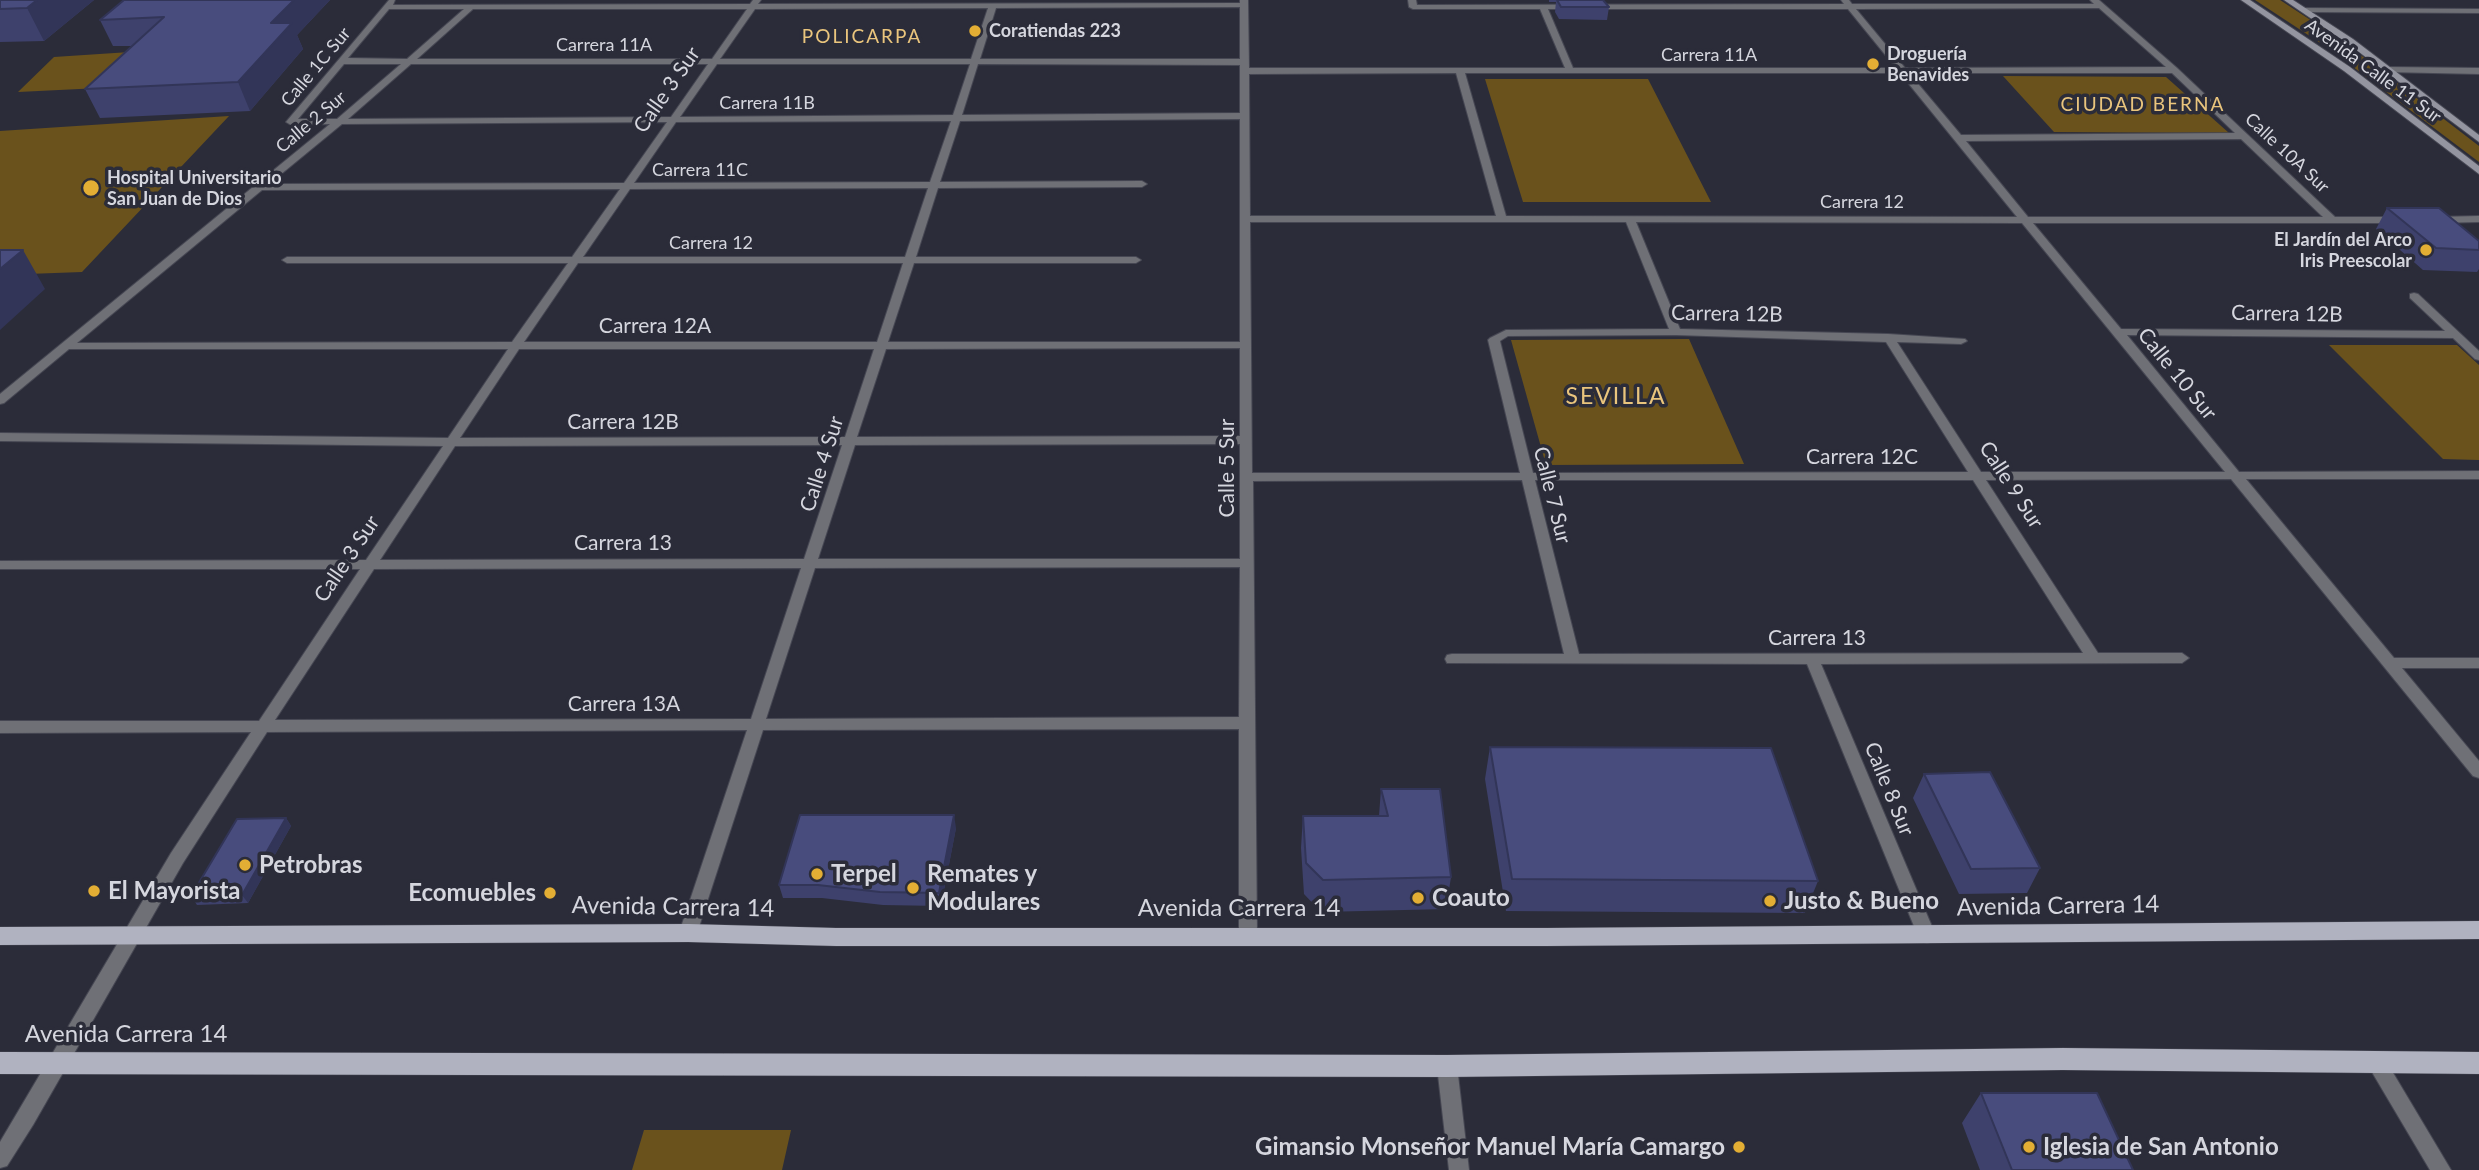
<!DOCTYPE html>
<html>
<head>
<meta charset="utf-8">
<style>
	body { margin:0 }
	canvas { display:block; background:#2b2c39 }
</style>
</head>
<body>
<canvas width="2479" height="1170"></canvas>
<script>
const ctx = document.querySelector('canvas').getContext('2d');
ctx.lineJoin = 'round';
function paint(path, color) { ctx.fillStyle = color; ctx.fill(path, 'evenodd'); }
const shape = rows => new Path2D(rows.map(r => 'M' + r).join(''));
function trace(path, color, width, dash) { ctx.strokeStyle = color; ctx.lineWidth = width; ctx.lineCap = dash ? 'butt' : 'round'; ctx.setLineDash(dash || []); ctx.stroke(path); }
function write(font, color, halo, rows, align = 'center') {
  ctx.font = font + ' Lato,sans-serif'; ctx.lineWidth = 7; ctx.setLineDash([]); ctx.textBaseline = 'middle'; ctx.strokeStyle = halo; ctx.fillStyle = color; for (const [text, x, y, turn = 0] of rows) {
    ctx.save(); ctx.translate(x, y); ctx.rotate((+turn || 0) * Math.PI / 180); ctx.textAlign = isNaN(turn) ? turn : align; if (halo) ctx.strokeText(text, 0, 0); ctx.fillText(text, 0, 0); ctx.restore();
  }
}
const green = shape([
	[2255,0,2280,0,2341,40,2479,146,2479,162,2328,48],
	[282,42,120,87,18,92,54,57],
	[2003,76,2166,77,2229,133,2054,132],
	[1485,79,1648,79,1711,202,1523,202],
	[229,116,82,272,0,275,0,131],
	[1689,339,1744,464,1546,465,1511,340],
	[2329,345,2457,345,2479,365,2479,460,2443,459],
	[644,1130,791,1130,782,1170,632,1170]
]);
const minor = shape([
	[389,0,395,0,393,5,750,4,753,0,761,0,758,4,1240,3,1240,0,1248,0,1249,68,1565,68,1540,9,1413,9,1409,7,1408,0,1416,0,1417,5,1844,4,1841,0,1849,0,1852,4,2094,4,2090,0,2099,0,2177,68,2335,217,2397,217,2402,220,2397,223,2033,223,2121,329,2445,331,2410,298,2410,294,2414,293,2418,294,2479,351,2479,360,2475,359,2453,338,2127,335,2239,472,2479,471,2479,479,2246,479,2394,658,2479,658,2479,668,2402,668,2479,761,2479,778,2473,776,2231,479,1986,480,2098,653,2182,653,2189,658,2182,663,1821,664,1936,936,1933,941,1927,943,1921,941,1918,936,1807,664,1447,663,1445,659,1447,655,1452,654,1564,654,1522,480,1253,481,1257,935,1254,940,1248,942,1242,940,1239,935,1239,729,763,730,697,933,694,938,688,940,682,938,679,933,747,730,267,732,183,863,33,1125,7,1166,0,1168,0,1142,171,853,251,732,0,733,0,721,259,721,360,569,0,569,0,561,366,560,443,446,0,441,0,433,448,438,508,349,69,349,4,403,0,404,0,394,330,124,291,125,286,122,389,0],
	[1240,7,1240,59,980,59,996,8,1240,7],
	[988,8,971,59,720,59,755,9,988,8],
	[2099,8,2166,67,1905,68,1856,9,2099,8],
	[389,9,464,9,407,59,348,58,389,9],
	[473,9,747,9,712,59,417,59,473,9],
	[1548,9,1848,9,1896,68,1573,68,1548,9],
	[344,64,401,64,337,119,298,119,344,64],
	[411,64,708,64,671,117,348,119,411,64],
	[717,64,970,64,953,115,680,117,717,64],
	[978,64,1240,65,1240,113,962,115,978,64],
	[1456,73,1496,216,1250,216,1249,74,1456,73],
	[1465,73,1900,73,2017,217,1506,216,1465,73],
	[1909,73,2172,73,2235,133,1961,135,1909,73],
	[1240,119,1240,342,888,342,914,263,1136,263,1141,260,1136,257,916,257,938,188,1142,187,1147,184,1142,181,940,182,960,121,1240,119],
	[951,121,930,182,634,183,676,122,951,121],
	[667,122,624,183,269,184,342,124,667,122],
	[2241,139,2323,217,2028,217,1966,141,2241,139],
	[928,188,905,257,583,257,630,189,928,188],
	[620,189,572,257,287,257,282,260,287,263,568,263,512,342,77,343,262,190,620,189],
	[1250,222,1626,222,1669,329,1506,330,1490,338,1488,340,1520,473,1252,473,1250,222],
	[1636,222,2022,223,2225,472,1981,472,1897,342,1961,344,1967,341,1965,339,1888,334,1680,329,1636,222],
	[578,263,903,263,877,342,524,342,578,263],
	[1676,335,1886,342,1968,472,1533,473,1500,341,1508,336,1676,335],
	[1240,348,1240,436,857,437,886,349,1240,348],
	[519,349,874,349,845,437,460,438,519,349],
	[1240,444,1240,559,818,559,855,445,1240,444],
	[842,445,804,559,380,560,455,446,842,445],
	[1535,480,1973,480,2083,653,1579,654,1535,480],
	[1240,567,1239,717,766,719,815,568,1240,567],
	[801,568,751,719,275,720,374,569,801,568],
	[2302,8,2479,9,2479,13,2305,12,2302,12,2302,8],
	[2389,67,2479,68,2479,74,2386,72,2385,70,2389,67],
	[2479,216,2479,222,2435,223,2430,220,2435,217,2479,216],
	[2376,1053,2383,1056,2451,1170,2430,1170,2366,1062,2369,1056,2376,1053],
	[1447,1057,1454,1060,1457,1066,1469,1170,1449,1170,1437,1066,1440,1060,1447,1057]
]);
const secondary = shape([
	[2241,0,2250,0,2350,67,2479,166,2479,174,2344,71,2241,0],
	[2284,0,2293,0,2353,39,2479,135,2479,142,2347,43,2284,0]
]);
const primary = shape([
	[2479,921,2479,939,1547,946,836,946,688,942,0,945,0,927,688,924,836,928,1547,928,2479,921],
	[2063,1048,2479,1052,2479,1074,2063,1070,1447,1077,0,1074,0,1052,1447,1055,2063,1048]
]);
const wall = shape([
	[0,0,94,0,44,41,0,42],
	[124,0,330,0,297,35,303,49,250,111,100,118,85,89,133,46,113,46,100,20],
	[1549,0,1603,0,1609,7,1607,20,1559,19,1555,12,1556,2,1549,2],
	[2387,208,2479,241,2479,269,2477,272,2423,270,2376,229],
	[1490,747,1818,881,1805,913,1506,911,1485,779],
	[1924,774,2040,868,2027,893,1959,894,1913,798],
	[1381,789,1451,877,1446,909,1321,912,1304,894,1301,848,1303,816,1379,816],
	[286,818,291,826,248,903,197,905,191,896],
	[956,828,941,906,883,905,822,898,783,898,779,885],
	[1981,1093,2133,1170,1980,1170,1962,1123]
]);
const shadedWall = shape([
	[37,0,94,0,44,41,27,8],
	[294,0,330,0,297,35,303,49,250,111,238,82,271,23],
	[23,250,45,289,0,330,0,269],
	[954,815,956,828,941,906,939,893],
	[286,818,291,826,248,903,242,895]
]);
const building = shape([
	[0,0,37,0,27,8,0,9,0,0],
	[124,0,294,0,271,23,292,23,238,82,85,89,164,17,100,20,124,0],
	[1557,0,1603,0,1609,7,1561,7,1557,0],
	[2387,208,2439,208,2479,241,2479,250,2436,248,2387,208],
	[0,250,23,250,0,269,0,250],
	[1490,747,1771,748,1818,881,1512,879,1490,747],
	[1990,772,2040,868,1971,869,1924,774,1990,772],
	[1381,789,1440,789,1451,877,1323,880,1306,863,1303,816,1388,816,1381,789],
	[800,815,954,815,939,893,880,892,818,885,779,885,800,815],
	[286,818,242,895,191,896,237,819,286,818],
	[1981,1093,2097,1093,2133,1170,2012,1170,1981,1093]
]);
const markers = [
	[975,31,7,"#e3ae34"],
	[1873,64,7,"#e3ae34"],
	[91,188,9,"#e3ae34"],
	[2426,250,7,"#e3ae34"],
	[245,865,7,"#e3ae34"],
	[817,874,7,"#e3ae34"],
	[913,888,7,"#e3ae34"],
	[94,891,7,"#e3ae34"],
	[550,893,7,"#e3ae34"],
	[1418,898,7,"#e3ae34"],
	[1770,901,7,"#e3ae34"],
	[1739,1147,7,"#e3ae34"],
	[2029,1147,7,"#e3ae34"]
];
const farPoinames = [
	["Coratiendas 223",989,31],
	["Droguería",1887,54],
	["Benavides",1887,75],
	["Hospital Universitario",107,178],
	["San Juan de Dios",107,199],
	["El Jardín del Arco",2412,240,"right"],
	["Iris Preescolar",2412,261,"right"]
];
const farStreetnames = [
	["Carrera 11A",604,45],
	["Carrera 11A",1709,55],
	["Calle 1C Sur",316,67,-50],
	["Avenida Calle 11 Sur",2373,71,36],
	["Carrera 11B",767,103],
	["Calle 2 Sur",311,122,-40],
	["Calle 10A Sur",2287,153,43],
	["Carrera 11C",700,170],
	["Carrera 12",1862,202],
	["Carrera 12",711,243]
];
const farNeighbourhoodnames = [
	["POLICARPA",862,37],
	["CIUDAD BERNA",2143,105]
];
const streetNames = [
	["Calle 3 Sur",667,90,-55],
	["Carrera 12B",1727,314,1],
	["Carrera 12B",2287,314,1],
	["Carrera 12A",655,326],
	["Calle 10 Sur",2177,374,51],
	["Carrera 12B",623,422],
	["Carrera 12C",1862,457],
	["Calle 4 Sur",822,464,-72],
	["Calle 5 Sur",1227,468,-90],
	["Calle 9 Sur",2011,485,57],
	["Calle 7 Sur",1552,495,76],
	["Carrera 13",623,543],
	["Calle 3 Sur",347,559,-56],
	["Carrera 13",1817,638],
	["Carrera 13A",624,704],
	["Calle 8 Sur",1889,789,68]
];
const neighbourhoodNames = [
	["SEVILLA",1616,397]
];
const nearPoinames = [
	["Petrobras",259,865],
	["Terpel",831,874],
	["Remates y",927,874],
	["Modulares",927,902],
	["El Mayorista",108,891],
	["Ecomuebles",536,893,"right"],
	["Coauto",1432,898],
	["Justo & Bueno",1784,901],
	["Gimansio Monseñor Manuel María Camargo",1725,1147,"right"],
	["Iglesia de San Antonio",2043,1147]
];
const nearStreetnames = [
	["Avenida Carrera 14",2058,906,-1],
	["Avenida Carrera 14",673,907,1],
	["Avenida Carrera 14",1239,908],
	["Avenida Carrera 14",126,1034]
];
paint(green, '#6a521c');
trace(minor, '#464753', 2);
trace(secondary, '#464753', 2);
trace(primary, '#464753', 1);
paint(minor, '#6f7076');
paint(secondary, '#9495a0');
paint(primary, '#b0b2c0');
paint(wall, '#3e416c');
paint(shadedWall, '#323558');
paint(building, '#484c7d');
trace(building, '#323558', 2);
for (const [x, y, r, color] of markers) { const dot = new Path2D(); dot.arc(x, y, r, 0, 2 * Math.PI); ctx.fillStyle = color; ctx.fill(dot); trace(dot, '#2b2c39', 2.5); }
write('bold 18px', '#d5d6de', '#2b2c39', farPoinames, 'left');
write('18px', '#d5d6de', '#2b2c39', farStreetnames);
ctx.letterSpacing = '2px';
write('19px', '#eac57d', '#2b2c39', farNeighbourhoodnames);
ctx.letterSpacing = '0px';
write('21px', '#d5d6de', '#2b2c39', streetNames);
ctx.letterSpacing = '2px';
write('23px', '#eac57d', '#2b2c39', neighbourhoodNames);
ctx.letterSpacing = '0px';
write('bold 24px', '#d5d6de', '#2b2c39', nearPoinames, 'left');
write('24px', '#d5d6de', '#2b2c39', nearStreetnames);
</script>
</body>
</html>
